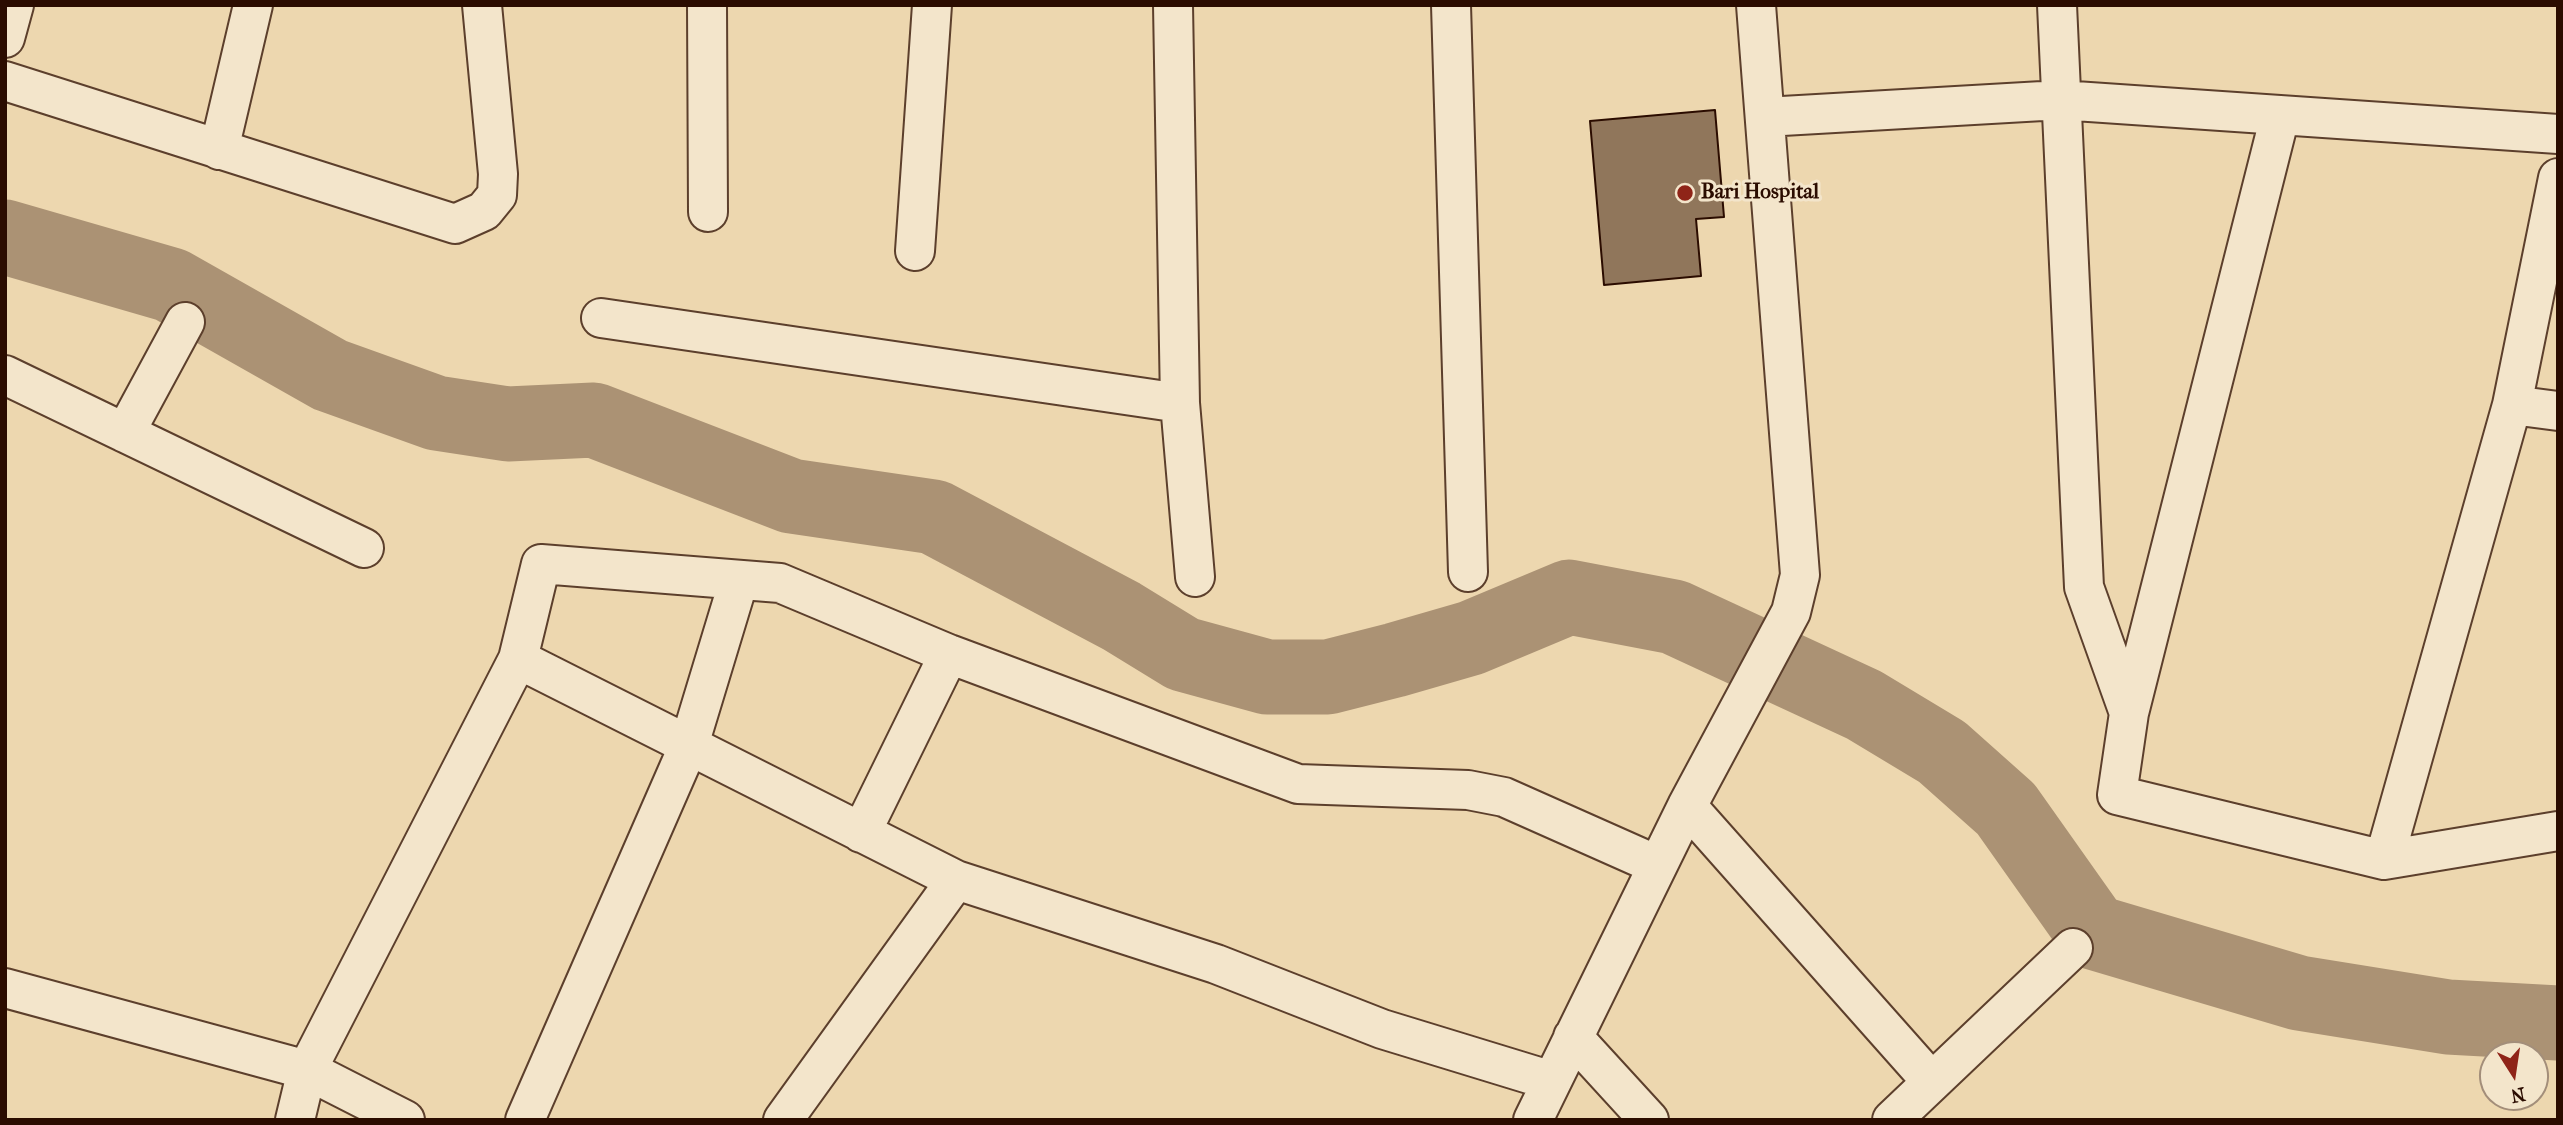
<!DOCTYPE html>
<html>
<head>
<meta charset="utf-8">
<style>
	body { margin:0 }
	#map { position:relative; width:2563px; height:1125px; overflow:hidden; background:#edd7af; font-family:"IM FELL French Canon",serif }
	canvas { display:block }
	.frame { position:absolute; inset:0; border:7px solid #2b0c00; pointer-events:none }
	.north { position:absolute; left:2479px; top:1041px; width:70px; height:70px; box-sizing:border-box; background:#f3e5cb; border:2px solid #a38e7a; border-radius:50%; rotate:168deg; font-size:19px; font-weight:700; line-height:28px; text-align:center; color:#2b0c00 }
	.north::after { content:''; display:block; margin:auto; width:24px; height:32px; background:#8f2418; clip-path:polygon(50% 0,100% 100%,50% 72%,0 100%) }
</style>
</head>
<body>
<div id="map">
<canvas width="2563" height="1125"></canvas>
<div class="frame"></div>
<div class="north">N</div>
</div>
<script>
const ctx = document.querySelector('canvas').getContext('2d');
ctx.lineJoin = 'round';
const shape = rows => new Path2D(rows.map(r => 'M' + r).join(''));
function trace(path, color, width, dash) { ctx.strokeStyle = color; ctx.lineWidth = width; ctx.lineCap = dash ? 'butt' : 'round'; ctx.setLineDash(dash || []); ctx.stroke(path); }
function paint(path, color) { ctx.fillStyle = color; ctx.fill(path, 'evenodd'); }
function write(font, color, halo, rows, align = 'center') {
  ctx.font = font + ' "IM FELL French Canon",serif'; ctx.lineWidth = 6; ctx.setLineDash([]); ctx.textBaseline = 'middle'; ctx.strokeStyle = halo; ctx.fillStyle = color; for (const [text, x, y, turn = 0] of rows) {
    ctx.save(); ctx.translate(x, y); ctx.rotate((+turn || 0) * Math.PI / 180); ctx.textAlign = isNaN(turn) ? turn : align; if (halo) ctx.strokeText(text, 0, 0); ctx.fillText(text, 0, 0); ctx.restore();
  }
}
const river = shape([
	[5,237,171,285,330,375,436,413,508,424,594,420,791,496,934,517,1121,616,1183,654,1267,677,1328,677,1395,660,1471,638,1569,597,1674,617,1864,705,1942,752,2006,809,2093,932,2299,993,2448,1017,2558,1023]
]);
const building = shape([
	[1715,110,1724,217,1696,219,1701,276,1604,285,1590,121,1715,110]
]);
const minor = shape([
	[707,5,708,212],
	[1173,5,1180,403,1195,577],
	[1451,5,1468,572],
	[2057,5,2084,587,2129,713],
	[5,38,14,5],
	[5,81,455,224,484,211,497,195,498,174,482,5],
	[2280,116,2129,713,2117,795,2384,860,2558,831],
	[1765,117,2060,100,2558,134],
	[219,150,253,5],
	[915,251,932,5],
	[601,318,1180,403],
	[5,375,364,548],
	[2512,405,2558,411],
	[125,433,185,322],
	[518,659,956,880,1216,964,1382,1029,1552,1081],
	[1687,806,1932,1082],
	[861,833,949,654],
	[2384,860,2512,405,2558,178],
	[5,988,307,1070,405,1120],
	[1573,1037,1649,1120],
	[295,1120,307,1070,518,659,541,564,780,583,949,654,1298,784,1468,790,1504,797,1657,865],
	[525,1120,689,745,739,580],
	[783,1120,956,880],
	[1533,1120,1687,806,1791,612,1800,575,1756,5],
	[1892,1120,2073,948]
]);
const markers = [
	[1685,193,9,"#8f2418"]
];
const poiNames = [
	["Bari Hospital",1701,193]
];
trace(river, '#ab9274', 75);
paint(building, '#90765b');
trace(building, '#2b0c00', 2);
trace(minor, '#5c3f2c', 42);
trace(minor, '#f3e5cb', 38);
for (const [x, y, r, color] of markers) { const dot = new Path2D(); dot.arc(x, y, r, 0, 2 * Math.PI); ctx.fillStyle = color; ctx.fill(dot); trace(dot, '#f3e5cb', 2.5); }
write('bold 21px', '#2b0c00', '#f3e5cb', poiNames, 'left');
</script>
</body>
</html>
